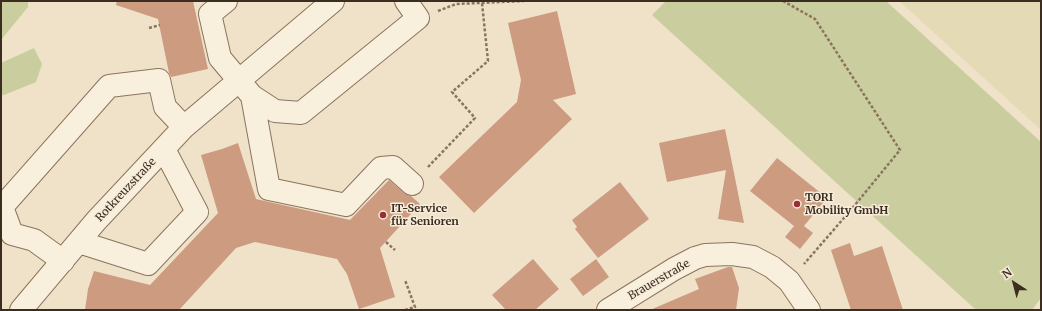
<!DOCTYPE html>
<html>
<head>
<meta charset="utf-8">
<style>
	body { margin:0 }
	#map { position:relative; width:1042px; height:311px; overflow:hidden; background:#efe2c9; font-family:Merriweather,serif }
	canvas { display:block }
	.frame { position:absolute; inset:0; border:2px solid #3c2d21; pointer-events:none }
	.north { position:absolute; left:994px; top:263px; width:40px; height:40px; -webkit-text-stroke:3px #f6ecd9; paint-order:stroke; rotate:324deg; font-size:11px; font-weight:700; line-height:16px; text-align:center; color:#3c2d21 }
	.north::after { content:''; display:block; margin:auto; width:14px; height:18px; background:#3c2d21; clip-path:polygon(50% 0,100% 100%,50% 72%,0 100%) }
</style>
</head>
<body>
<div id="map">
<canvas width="1042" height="311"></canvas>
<div class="frame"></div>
<div class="north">N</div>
</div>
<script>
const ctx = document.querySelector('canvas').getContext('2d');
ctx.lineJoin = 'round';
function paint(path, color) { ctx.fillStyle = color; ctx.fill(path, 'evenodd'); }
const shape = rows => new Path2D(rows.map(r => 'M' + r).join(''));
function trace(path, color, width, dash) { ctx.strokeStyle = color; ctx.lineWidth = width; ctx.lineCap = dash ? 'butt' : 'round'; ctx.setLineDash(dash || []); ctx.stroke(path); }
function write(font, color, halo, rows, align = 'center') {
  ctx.font = font + ' Merriweather,serif'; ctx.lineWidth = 3; ctx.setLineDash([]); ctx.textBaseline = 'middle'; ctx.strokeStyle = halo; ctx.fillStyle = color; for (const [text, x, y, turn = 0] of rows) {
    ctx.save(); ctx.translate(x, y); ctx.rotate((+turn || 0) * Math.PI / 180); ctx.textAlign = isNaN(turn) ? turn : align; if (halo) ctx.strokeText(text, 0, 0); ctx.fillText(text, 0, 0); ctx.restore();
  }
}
const farmland = shape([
	[899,1,1041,1,1041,130]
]);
const green = shape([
	[1,1,28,1,28,7,1,40],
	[666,1,886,1,1041,142,1041,298,1032,310,976,310,652,15],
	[34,48,42,64,36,82,4,95,1,95,1,63]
]);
const building = shape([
	[117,1,193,1,208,69,171,77,169,73,158,19,116,5],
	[557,11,576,94,553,100,572,119,474,213,439,177,517,102,521,80,508,23],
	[725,129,733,168,744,223,718,219,726,170,667,182,659,143],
	[238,143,256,199,350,220,389,180,404,193,411,196,420,204,380,248,395,297,359,309,347,274,337,259,255,242,236,248,179,310,85,310,88,289,94,271,150,285,218,213,201,155,222,149],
	[777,158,827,198,804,226,813,233,800,249,785,237,794,226,750,191],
	[620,182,649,219,598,258,575,229,577,227,572,220],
	[850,243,854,256,882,246,903,310,851,310,831,250],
	[533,259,559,289,535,310,506,310,492,295],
	[596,259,609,277,583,296,570,279],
	[728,267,732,267,739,288,736,310,650,310,699,289,695,279]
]);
const path = shape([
	[783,1,815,19,900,150,850,211,804,264],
	[438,11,456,4,524,1],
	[149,28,160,25],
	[428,167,475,118,452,92,488,61,482,3],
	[386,242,395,250],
	[405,310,415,307,405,280]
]);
const minor = shape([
	[226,1,210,14,220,58,252,96,275,111,301,113,418,18,406,1],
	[252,96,269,189,346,205,381,168,393,167,412,184],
	[79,242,148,264,197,212,164,149],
	[63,261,34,240,12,234,2,207,109,86,159,80,165,107,184,127],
	[21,310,96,221,184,127,333,1],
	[608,310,674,269,695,258,705,255,732,254,753,257,772,267,789,281,809,310]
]);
const markers = [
	[797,204,4,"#9a2e34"],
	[383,215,4,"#9a2e34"]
];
const streetNames = [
	["Rotkreuzstraße",126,190,-47],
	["Brauerstraße",659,280,-30]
];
const poiNames = [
	["TORI",805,198],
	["Mobility GmbH",805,211],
	["IT-Service",391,209],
	["für Senioren",391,222]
];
paint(farmland, '#e4dbb6');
paint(green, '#cacd9d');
paint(building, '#cc9b80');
trace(minor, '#8b745e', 24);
trace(path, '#8b745e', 2.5, [3, 2]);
trace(minor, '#f9efdd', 22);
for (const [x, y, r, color] of markers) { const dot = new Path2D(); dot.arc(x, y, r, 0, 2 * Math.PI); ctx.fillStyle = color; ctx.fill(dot); trace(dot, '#f6ecd9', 1.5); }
write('11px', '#3c2d21', '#f6ecd9', streetNames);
write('bold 11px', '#3c2d21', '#f6ecd9', poiNames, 'left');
</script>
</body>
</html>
